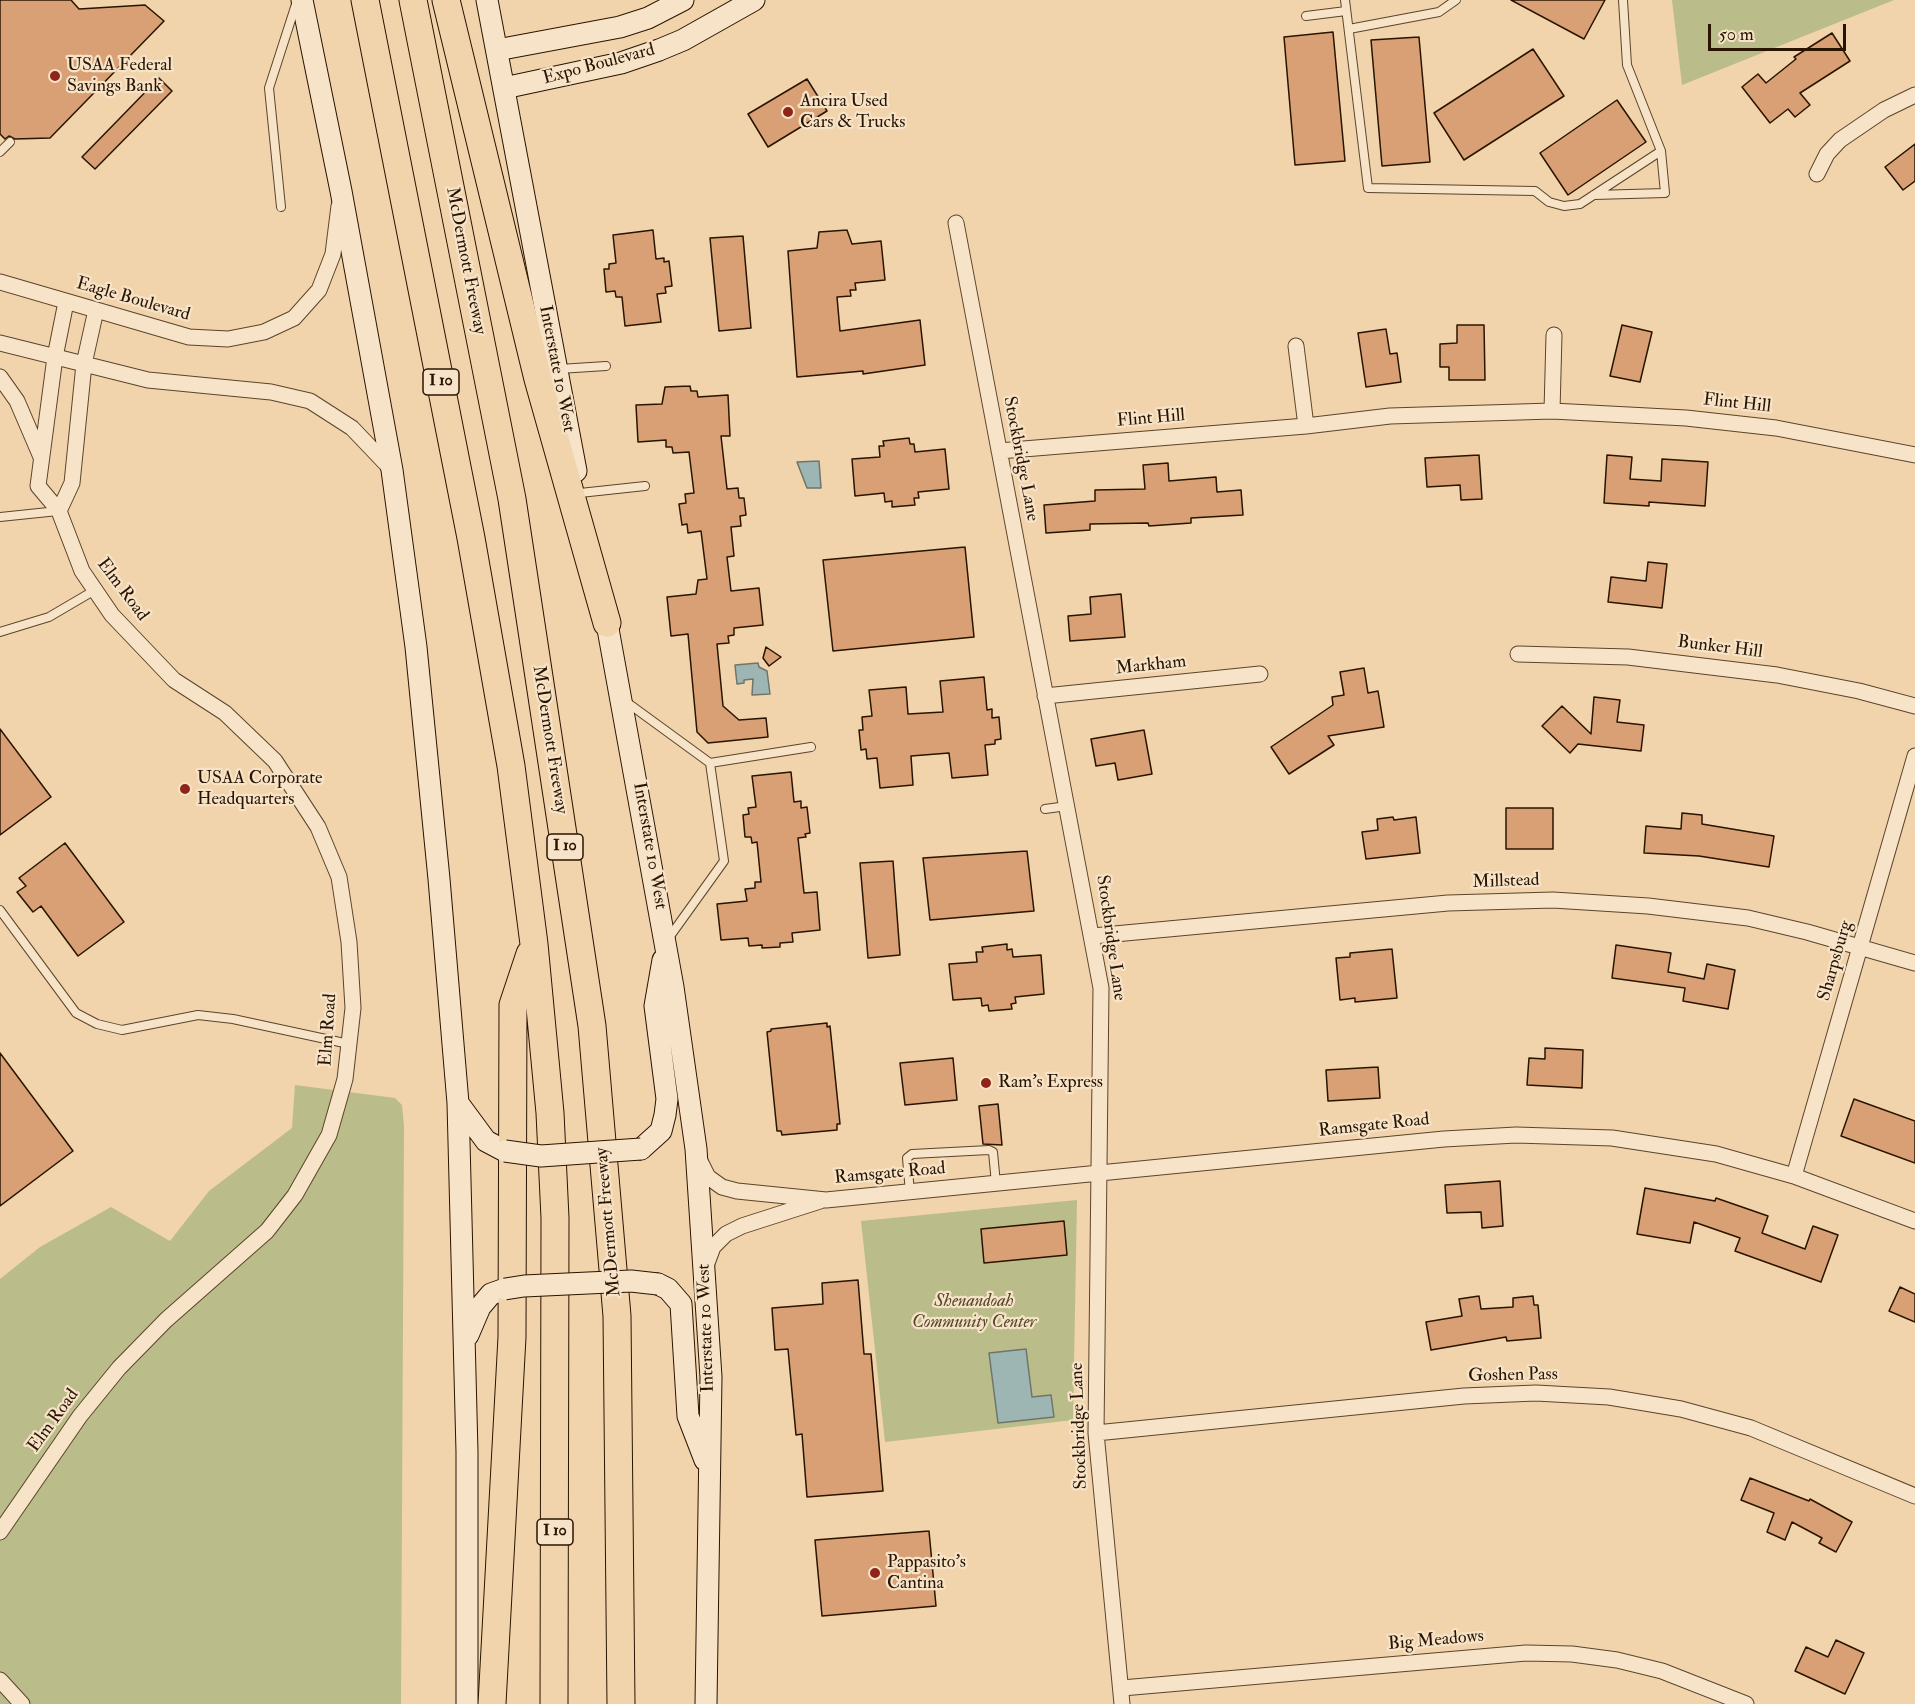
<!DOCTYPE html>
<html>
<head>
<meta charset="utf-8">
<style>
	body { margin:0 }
	#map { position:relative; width:1915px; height:1704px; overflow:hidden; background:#f1d4ab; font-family:"IM FELL Double Pica",serif }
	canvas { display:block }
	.scale { position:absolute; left:1708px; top:24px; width:138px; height:27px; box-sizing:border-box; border:3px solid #291400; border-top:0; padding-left:8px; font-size:18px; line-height:21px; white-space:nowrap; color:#291400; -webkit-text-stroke:4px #f6e3c8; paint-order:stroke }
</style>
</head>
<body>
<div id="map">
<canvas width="1915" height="1704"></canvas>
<div class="scale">50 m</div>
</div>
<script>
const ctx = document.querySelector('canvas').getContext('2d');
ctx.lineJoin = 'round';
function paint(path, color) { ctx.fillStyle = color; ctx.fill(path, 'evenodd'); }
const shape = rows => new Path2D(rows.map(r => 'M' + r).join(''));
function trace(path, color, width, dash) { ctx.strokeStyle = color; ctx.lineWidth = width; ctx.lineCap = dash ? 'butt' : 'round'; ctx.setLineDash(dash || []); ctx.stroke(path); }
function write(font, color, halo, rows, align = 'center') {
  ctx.font = font + ' "IM FELL Double Pica",serif'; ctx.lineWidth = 4.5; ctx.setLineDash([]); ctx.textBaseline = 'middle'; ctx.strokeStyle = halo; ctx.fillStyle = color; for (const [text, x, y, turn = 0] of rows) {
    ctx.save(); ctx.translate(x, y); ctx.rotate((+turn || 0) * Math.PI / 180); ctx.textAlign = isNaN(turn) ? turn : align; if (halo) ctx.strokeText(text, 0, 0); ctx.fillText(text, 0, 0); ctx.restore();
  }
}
const green = shape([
	[1672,0,1894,0,1682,85],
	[295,1085,395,1098,402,1105,404,1127,401,1704,0,1704,0,1279,40,1247,111,1207,170,1241,209,1191,292,1128],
	[1077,1200,1073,1420,885,1442,861,1221]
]);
const water = shape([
	[819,461,821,488,807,488,797,462,819,461],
	[758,663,759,667,767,671,770,694,752,695,753,679,744,680,744,683,737,684,735,665,758,663],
	[1026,1349,1032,1397,1051,1395,1054,1417,998,1423,989,1353,1026,1349]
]);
const building = shape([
	[0,0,71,0,79,9,145,5,164,21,50,138,15,139,9,136,5,139,0,134,0,0],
	[1511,0,1605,0,1584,39,1511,0],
	[1333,32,1345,161,1295,165,1284,37,1333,32],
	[1832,33,1850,61,1800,93,1810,105,1795,117,1788,109,1770,123,1742,87,1758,74,1766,83,1796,59,1794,57,1832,33],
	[1419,37,1430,162,1382,166,1371,40,1419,37],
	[1533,49,1564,96,1464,160,1434,113,1533,49],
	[159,78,172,91,95,169,82,157,159,78],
	[807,79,827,111,768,147,748,114,807,79],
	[1617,100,1646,142,1568,195,1540,153,1617,100],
	[1915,144,1915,181,1903,190,1885,167,1915,144],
	[653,230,656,259,664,258,664,262,669,261,672,286,665,287,666,293,657,294,661,322,625,326,622,297,616,297,615,291,606,292,604,269,609,269,609,264,616,263,613,235,653,230],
	[847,230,852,244,881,241,885,280,855,283,856,290,850,290,851,296,837,297,840,331,920,320,925,365,863,374,863,371,797,377,788,251,817,248,819,232,847,230],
	[743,236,751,328,719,331,710,238,743,236],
	[1457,325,1484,325,1485,380,1449,380,1449,367,1440,367,1440,344,1457,343,1457,325],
	[1622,325,1652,332,1640,382,1610,376,1622,325],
	[1386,329,1390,354,1397,353,1401,382,1366,387,1358,333,1386,329],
	[690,386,691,391,697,391,698,397,728,395,730,436,721,436,727,489,738,488,739,498,744,498,746,515,740,516,741,526,731,527,734,556,727,557,731,591,759,588,763,625,734,628,734,635,728,636,729,643,717,644,723,706,739,720,766,718,768,737,708,743,697,732,688,634,671,636,667,597,696,594,698,580,707,579,701,531,688,533,687,524,682,525,679,504,686,503,685,494,694,493,689,452,673,453,672,447,666,447,666,440,638,442,636,405,662,404,665,387,690,386],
	[909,438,910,444,914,444,915,452,945,449,949,489,918,492,919,498,914,498,915,505,892,507,892,501,885,502,884,493,855,496,852,459,880,457,879,446,884,446,883,441,909,438],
	[1479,455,1482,499,1461,500,1460,485,1427,487,1425,458,1479,455],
	[1607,455,1632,457,1630,479,1661,481,1662,459,1708,462,1705,506,1649,502,1649,506,1604,503,1607,455],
	[1168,463,1169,481,1216,477,1217,492,1241,490,1243,515,1191,518,1191,523,1149,526,1148,523,1090,524,1090,530,1046,533,1044,505,1095,501,1095,490,1145,489,1143,465,1168,463],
	[965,547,974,637,833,651,823,560,965,547],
	[1648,562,1667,564,1662,608,1608,602,1611,577,1646,581,1648,562],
	[1121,594,1125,637,1070,641,1068,616,1091,614,1090,597,1121,594],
	[766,647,781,657,769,666,763,658,766,647],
	[1364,668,1368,693,1378,691,1384,727,1328,736,1334,745,1289,774,1271,747,1333,705,1332,697,1344,695,1340,672,1364,668],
	[984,677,987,710,992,709,992,718,999,717,1001,739,995,740,995,744,985,745,988,775,952,778,949,753,911,756,913,785,880,788,877,758,867,759,866,749,861,750,859,730,863,730,862,717,872,716,869,690,906,687,908,714,943,712,940,681,984,677],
	[1594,697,1620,700,1617,722,1644,725,1641,751,1578,744,1570,753,1542,726,1562,706,1591,734,1594,697],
	[0,729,51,797,0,835,0,729],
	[1144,730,1152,774,1118,780,1115,763,1096,766,1091,739,1144,730],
	[791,772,794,802,801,801,801,808,807,807,810,833,805,834,806,837,798,838,804,893,817,892,820,930,792,933,793,942,780,943,780,947,762,948,762,945,749,946,748,938,721,940,717,904,747,901,745,889,755,888,755,882,761,882,757,842,752,843,751,837,745,837,743,815,749,814,748,808,756,807,752,776,791,772],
	[1506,808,1553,808,1553,849,1506,849,1506,808],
	[1682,813,1702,815,1702,824,1774,836,1769,867,1699,856,1644,853,1646,826,1681,829,1682,813],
	[1393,817,1394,820,1416,817,1420,853,1366,859,1362,832,1378,830,1377,819,1393,817],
	[65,843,124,922,78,956,41,906,33,912,17,892,26,886,19,878,65,843],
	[1027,851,1034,911,930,920,923,858,1027,851],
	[893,861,900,955,868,958,860,863,893,861],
	[1007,944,1007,950,1012,949,1013,957,1041,955,1044,994,1015,997,1016,1003,1011,1004,1012,1009,989,1011,988,1005,982,1006,981,998,953,1000,949,964,977,962,976,952,983,952,982,947,1007,944],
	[1616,945,1671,953,1668,972,1704,979,1707,964,1735,970,1728,1009,1683,1001,1685,988,1612,978,1616,945],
	[1392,949,1397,998,1355,1002,1355,998,1340,1000,1336,958,1350,957,1350,953,1392,949],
	[827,1023,827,1027,830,1026,840,1124,837,1124,837,1130,782,1135,781,1131,777,1131,767,1032,771,1031,771,1029,827,1023],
	[1545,1048,1583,1050,1582,1088,1527,1085,1529,1058,1545,1059,1545,1048],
	[0,1053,73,1151,0,1206,0,1053],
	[953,1058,957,1100,905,1105,900,1063,953,1058],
	[1378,1067,1380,1098,1328,1101,1326,1070,1378,1067],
	[1854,1099,1915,1121,1915,1163,1841,1136,1854,1099],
	[998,1104,1002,1145,983,1144,979,1106,998,1104],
	[1500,1181,1503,1226,1482,1228,1481,1212,1447,1213,1445,1185,1500,1181],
	[1645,1188,1715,1201,1716,1198,1768,1216,1762,1233,1805,1249,1813,1226,1838,1235,1821,1282,1735,1251,1740,1238,1694,1222,1690,1243,1637,1234,1645,1188],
	[1064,1221,1067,1255,984,1263,981,1229,1064,1221],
	[858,1280,864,1354,871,1354,883,1491,807,1497,802,1434,796,1435,788,1349,775,1350,772,1308,823,1304,822,1283,858,1280],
	[1900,1287,1915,1294,1915,1322,1889,1311,1900,1287],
	[1479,1296,1481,1309,1513,1307,1513,1298,1533,1296,1534,1305,1538,1305,1541,1338,1507,1341,1506,1337,1431,1350,1426,1322,1462,1316,1459,1299,1479,1296],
	[1750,1478,1809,1501,1810,1499,1852,1522,1836,1552,1819,1543,1822,1538,1792,1522,1785,1540,1767,1532,1774,1513,1741,1500,1750,1478],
	[929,1531,936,1606,822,1616,815,1540,929,1531],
	[1836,1640,1864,1653,1845,1694,1795,1671,1806,1647,1828,1657,1836,1640]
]);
const lane = shape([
	[1345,0,1368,188,1535,191,1549,202,1564,206,1580,204,1661,151,1627,65,1623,0],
	[1306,16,1346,11],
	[1349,29,1439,12,1456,0],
	[0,152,10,142],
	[1594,195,1665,193,1661,151],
	[281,207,269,88,297,1],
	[559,369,606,366],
	[580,493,645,486],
	[0,517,58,511],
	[0,632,49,617,95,590],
	[625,701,710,763,724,861,668,939],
	[710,763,811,747],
	[1045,809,1067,806],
	[0,910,76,1013,97,1024,122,1030,198,1015,233,1019,349,1044],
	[910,1193,907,1158,912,1154,989,1150,993,1152,996,1184]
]);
const street = shape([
	[1817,174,1827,154,1840,140,1884,110,1915,95],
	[956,223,1101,988,1096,1433,1122,1704],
	[0,282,189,337,228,339,264,332,294,318,319,290,333,254,339,206],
	[0,343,148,380,271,392,310,401,352,428,392,470],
	[1296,346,1306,426],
	[0,377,17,401,41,457],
	[1552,411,1554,335],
	[999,451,1306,426,1390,416,1552,411,1686,418,1776,428,1915,455],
	[59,511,72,483,84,364,96,310],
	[1518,654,1628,657,1777,675,1859,691,1915,706],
	[1045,696,1260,674],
	[1093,936,1448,903,1553,900,1648,906,1748,918,1807,932,1915,963],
	[700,1161,708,1177,722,1187,737,1191,826,1200,1444,1139,1516,1135,1612,1138,1716,1154,1794,1176,1915,1221],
	[1794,1176,1915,756],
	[706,1266,713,1247,726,1234,742,1226,820,1201],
	[1096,1433,1464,1396,1536,1393,1609,1397,1681,1409,1751,1428,1915,1496],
	[0,1532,80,1416,119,1368,166,1320,267,1231,295,1195,329,1135,345,1079,353,1008,349,942,339,877,318,827,275,761,225,713,174,680,112,615,82,571,59,511,38,486,55,357,66,302],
	[0,1680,22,1704],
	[1122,1688,1526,1653,1572,1654,1617,1660,1662,1671,1746,1704]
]);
const secondary = shape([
	[302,0,341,191,392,470,416,647,439,879,458,1103,467,1452,467,1704],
	[487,0,576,471],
	[497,50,620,27,648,18,683,0],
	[504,88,621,63,659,50,683,40,754,0],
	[604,607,673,987,696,1149,711,1377,706,1704],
	[458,1103,486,1141,505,1151],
	[641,1149,661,1131,665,1115,667,1099,655,1006,663,960],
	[658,1284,668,1289,681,1304,688,1416,705,1460],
	[468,1335,480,1307,491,1294,505,1289]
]);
const highway = shape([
	[365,0,471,538,511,766,534,944,550,1113,555,1218,554,1704],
	[413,0,512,499,592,1026,617,1316,621,1704],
	[446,0,538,379,607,623],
	[492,1704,512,1337,513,1005,530,954]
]);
const secondaryBridge = shape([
	[505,1151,541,1156,641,1149],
	[505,1289,524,1286,631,1281,658,1284]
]);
const markers = [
	[55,76,6,"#8f2418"],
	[788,112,6,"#8f2418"],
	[185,789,6,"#8f2418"],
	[986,1083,6,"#8f2418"],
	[875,1573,6,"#8f2418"]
];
const shields = [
	[441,382,36],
	[565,847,36],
	[555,1532,36]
];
const shieldNames = [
	["I 10",441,382],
	["I 10",565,847],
	["I 10",555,1532]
];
const streetNames = [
	["Expo Boulevard",599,65,-15],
	["McDermott Freeway",465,261,79],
	["Eagle Boulevard",133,300,16],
	["Interstate 10 West",556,369,79],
	["Flint Hill",1737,404,6],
	["Flint Hill",1151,419,-5],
	["Stockbridge Lane",1020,459,79],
	["Elm Road",122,590,53],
	["Bunker Hill",1720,648,7],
	["Markham",1151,666,-6],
	["McDermott Freeway",549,740,81],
	["Interstate 10 West",649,846,80],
	["Millstead",1506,882,-2],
	["Stockbridge Lane",1110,938,82],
	["Sharpsburg",1836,961,-74],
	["Elm Road",329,1030,-86],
	["Ramsgate Road",1374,1126,-6],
	["Ramsgate Road",890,1174,-5],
	["McDermott Freeway",609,1222,-95],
	["Interstate 10 West",707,1328,-92],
	["Goshen Pass",1513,1376,-1],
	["Elm Road",54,1421,-54],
	["Stockbridge Lane",1080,1426,-92],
	["Big Meadows",1436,1641,-5]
];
const poiNames = [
	["USAA Federal",67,66],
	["Savings Bank",67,87],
	["Ancira Used",800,102],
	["Cars & Trucks",800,123],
	["USAA Corporate",197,779],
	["Headquarters",197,800],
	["Ram's Express",998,1083],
	["Pappasito's",887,1563],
	["Cantina",887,1584]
];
const parkNames = [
	["Shenandoah",974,1302],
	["Community Center",974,1323]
];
paint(green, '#babd89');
paint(water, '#9eb6b3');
trace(water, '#6f756b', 1.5);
paint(building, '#d8a074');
trace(building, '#291400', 1.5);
trace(lane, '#5b442b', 10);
trace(street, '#5b442b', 17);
trace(secondary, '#291400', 23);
trace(highway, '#291400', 29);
trace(lane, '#f6e3c8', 8);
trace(street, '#f6e3c8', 15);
trace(secondary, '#f6e3c8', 21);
trace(highway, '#f1d4ab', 27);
trace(secondaryBridge, '#291400', 23, []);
trace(secondaryBridge, '#f6e3c8', 21);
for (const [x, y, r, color] of markers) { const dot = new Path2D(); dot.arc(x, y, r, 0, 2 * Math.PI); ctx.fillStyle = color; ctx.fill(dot); trace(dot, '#f6e3c8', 2); }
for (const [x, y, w] of shields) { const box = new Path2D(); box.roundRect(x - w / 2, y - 13, w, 26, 4.5); ctx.fillStyle = '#f6e3c8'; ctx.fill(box); trace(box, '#291400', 1.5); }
write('bold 16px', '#291400', null, shieldNames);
write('18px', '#291400', '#f6e3c8', streetNames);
write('18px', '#291400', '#f6e3c8', poiNames, 'left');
write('italic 18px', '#544729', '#f6e3c8', parkNames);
</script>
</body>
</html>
